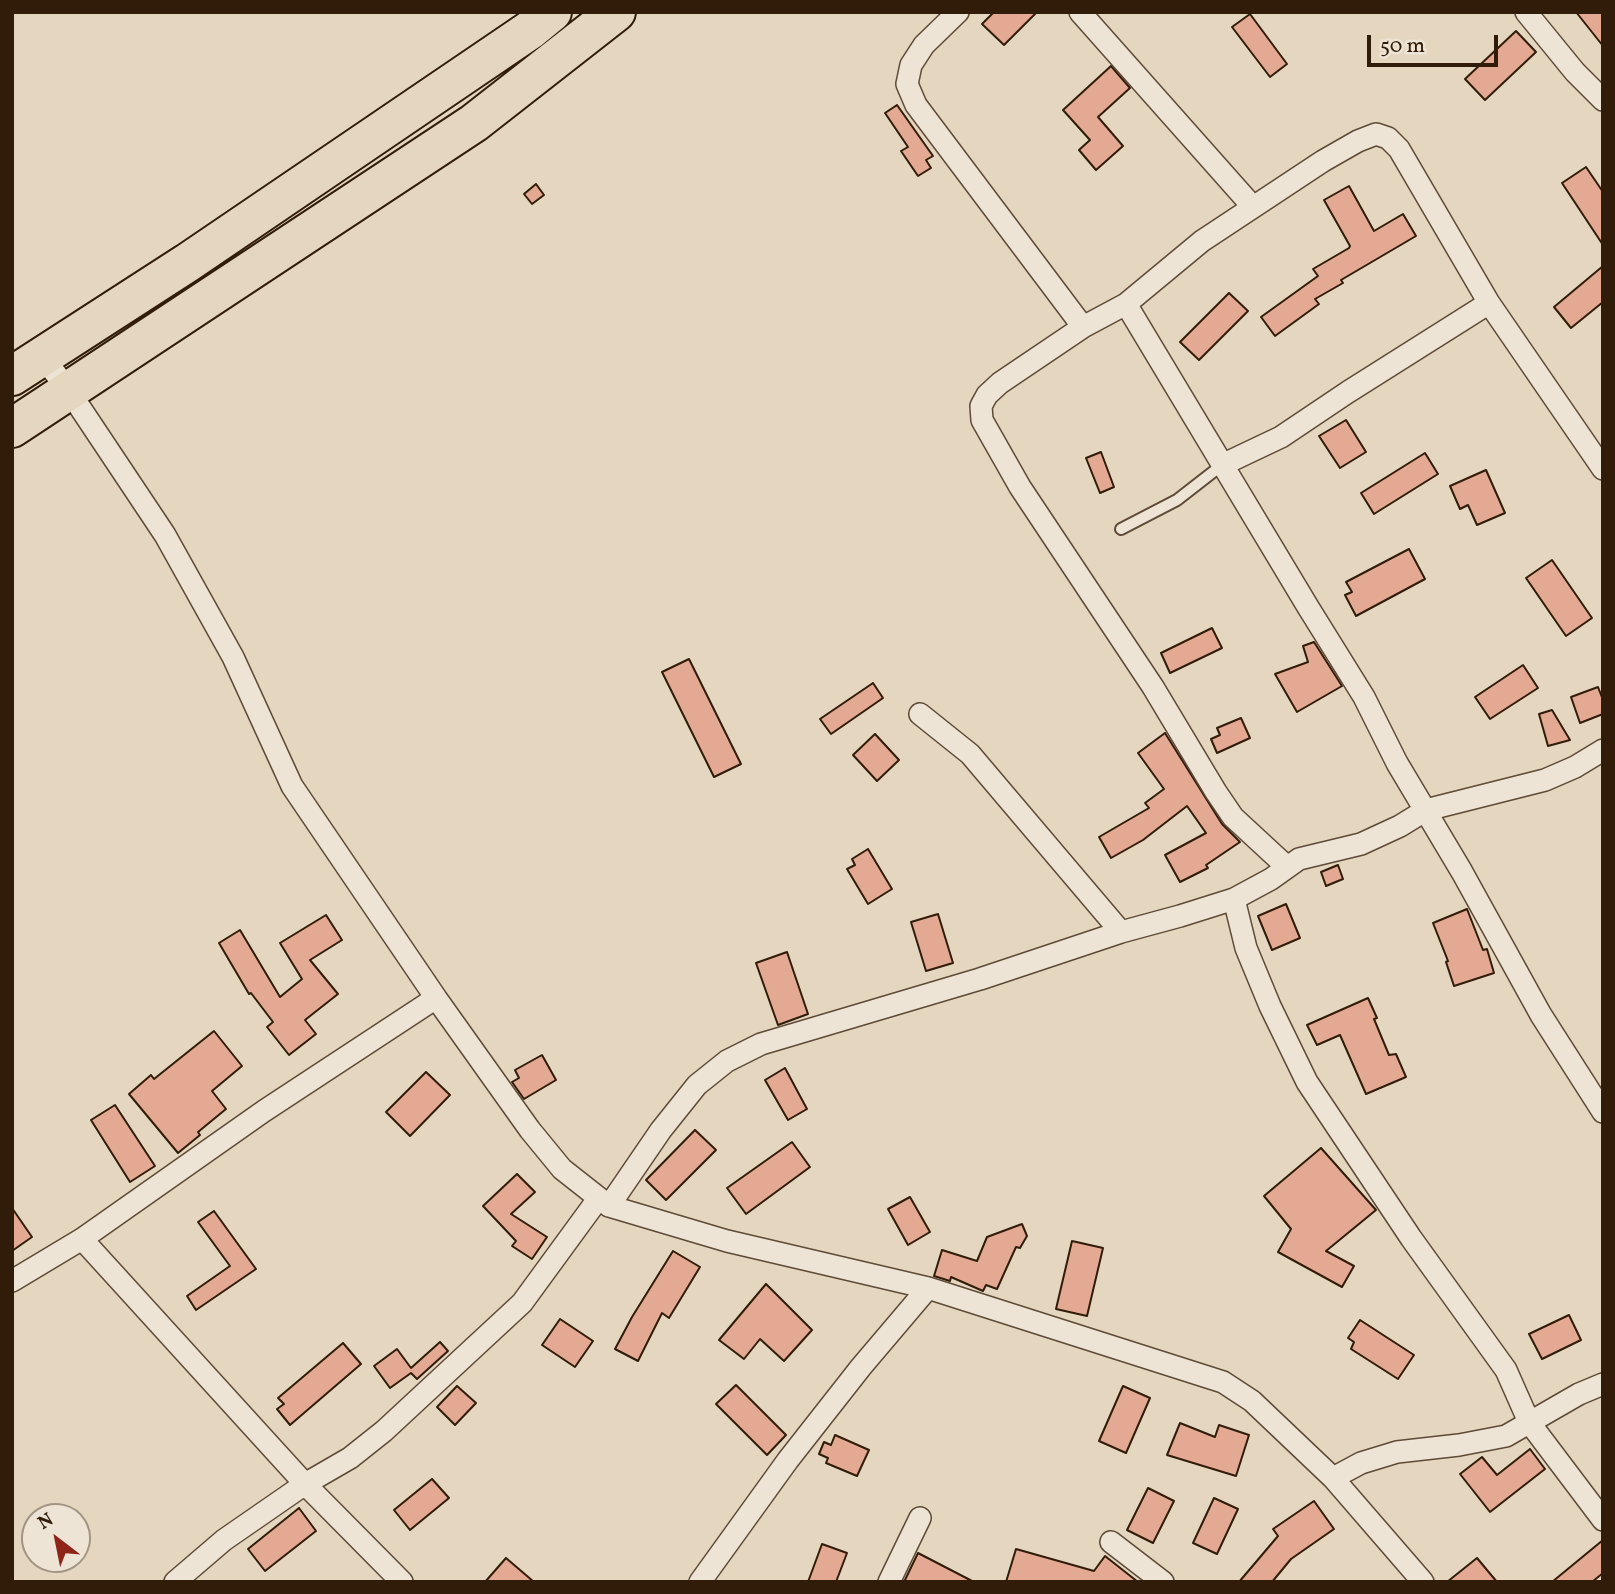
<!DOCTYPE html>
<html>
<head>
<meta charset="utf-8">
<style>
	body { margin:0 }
	#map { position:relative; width:1615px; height:1594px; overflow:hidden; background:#e4d6bf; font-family:Vollkorn,serif }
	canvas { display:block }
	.frame { position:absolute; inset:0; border:14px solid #311c09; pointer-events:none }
	.north { position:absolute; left:21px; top:1503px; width:70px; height:70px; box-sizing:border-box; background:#ede4d5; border:2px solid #a29483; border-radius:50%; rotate:328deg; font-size:19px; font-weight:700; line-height:28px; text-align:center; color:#311c09 }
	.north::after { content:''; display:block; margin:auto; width:24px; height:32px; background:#8f2418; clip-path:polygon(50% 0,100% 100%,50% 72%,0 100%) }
	.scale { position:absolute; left:1367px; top:35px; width:131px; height:32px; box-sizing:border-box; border:4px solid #311c09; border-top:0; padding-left:9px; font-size:21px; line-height:24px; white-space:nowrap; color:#311c09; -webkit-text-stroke:5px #ede4d5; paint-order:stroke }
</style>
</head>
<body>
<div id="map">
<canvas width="1615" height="1594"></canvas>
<div class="frame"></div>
<div class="north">N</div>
<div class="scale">50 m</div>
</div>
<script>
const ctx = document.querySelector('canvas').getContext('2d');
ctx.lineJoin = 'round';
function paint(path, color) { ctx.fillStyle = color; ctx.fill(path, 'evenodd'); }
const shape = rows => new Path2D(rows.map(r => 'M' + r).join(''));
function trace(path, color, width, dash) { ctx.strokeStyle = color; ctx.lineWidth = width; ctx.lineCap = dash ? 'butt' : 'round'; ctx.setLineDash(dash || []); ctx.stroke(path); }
const building = shape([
	[994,12,1037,12,1004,45,982,24,994,12],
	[1576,12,1603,12,1603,46,1576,12],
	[1250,14,1287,64,1270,77,1232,27,1250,14],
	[1516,31,1536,52,1485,100,1465,79,1516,31],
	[1111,66,1130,88,1098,117,1123,146,1096,170,1079,150,1090,140,1063,110,1111,66],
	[897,105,933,156,926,160,931,168,918,176,901,151,908,147,885,113,897,105],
	[1586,167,1603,192,1603,245,1562,183,1586,167],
	[536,184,544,195,532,204,524,194,536,184],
	[1349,186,1374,231,1403,214,1416,236,1341,280,1343,283,1315,299,1319,304,1275,336,1261,317,1318,276,1313,269,1349,248,1350,246,1324,200,1349,186],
	[1603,266,1603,302,1571,328,1554,307,1603,266],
	[1229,293,1248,311,1199,360,1180,342,1229,293],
	[1346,420,1366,452,1340,468,1319,436,1346,420],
	[1101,452,1114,487,1100,493,1086,458,1101,452],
	[1425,453,1438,474,1374,514,1361,493,1425,453],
	[1486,470,1505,513,1477,525,1468,505,1460,509,1450,486,1486,470],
	[1409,549,1425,579,1356,616,1345,595,1352,592,1346,582,1409,549],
	[1552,560,1592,618,1566,636,1526,578,1552,560],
	[1212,628,1222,648,1170,673,1161,653,1212,628],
	[1314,642,1342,686,1297,712,1275,674,1308,662,1303,646,1314,642],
	[689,659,741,764,714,777,662,672,689,659],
	[1523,665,1538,688,1490,719,1475,697,1523,665],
	[873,683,883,698,831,734,820,719,873,683],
	[1598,687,1603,700,1603,714,1580,723,1571,697,1598,687],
	[1552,710,1570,740,1548,746,1539,714,1552,710],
	[1241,718,1250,738,1217,753,1211,739,1220,735,1217,728,1241,718],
	[1165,733,1222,824,1240,842,1206,865,1208,868,1180,882,1165,855,1206,833,1187,806,1143,840,1111,858,1099,837,1149,808,1145,803,1164,789,1138,753,1165,733],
	[875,734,899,760,877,781,853,755,875,734],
	[868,849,892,889,868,904,847,869,855,865,852,859,868,849],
	[1338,865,1343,879,1326,886,1321,872,1338,865],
	[1286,904,1300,938,1272,950,1258,916,1286,904],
	[1467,909,1483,950,1487,949,1494,973,1454,986,1446,962,1448,961,1433,923,1467,909],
	[938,914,953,963,926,971,911,922,938,914],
	[326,915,342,940,310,960,338,994,305,1020,316,1034,289,1055,267,1027,273,1022,251,993,249,994,219,943,240,930,280,997,302,979,280,943,326,915],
	[787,952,808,1014,778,1025,756,963,787,952],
	[1368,998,1377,1018,1374,1019,1389,1055,1396,1054,1406,1077,1366,1094,1340,1035,1317,1045,1307,1025,1368,998],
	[214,1031,242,1066,212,1091,226,1109,198,1132,200,1135,178,1153,129,1094,151,1075,154,1079,214,1031],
	[542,1055,556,1080,524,1099,512,1082,519,1078,515,1070,542,1055],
	[785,1068,807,1109,788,1120,765,1080,785,1068],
	[426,1072,450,1095,410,1136,386,1112,426,1072],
	[115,1105,155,1166,130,1182,91,1120,115,1105],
	[695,1130,716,1150,666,1200,646,1180,695,1130],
	[792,1142,810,1167,746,1214,727,1188,792,1142],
	[1321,1148,1376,1210,1326,1251,1354,1266,1342,1287,1278,1252,1291,1229,1264,1196,1321,1148],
	[517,1174,535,1192,511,1214,547,1237,532,1259,512,1246,516,1241,483,1206,517,1174],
	[910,1197,930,1232,908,1245,888,1209,910,1197],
	[12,1208,32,1237,12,1251,12,1208],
	[214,1211,256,1269,196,1310,187,1296,230,1266,198,1222,214,1211],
	[1022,1224,1027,1236,1020,1248,1016,1247,997,1289,986,1285,983,1291,951,1277,950,1281,934,1276,942,1250,977,1261,987,1237,1022,1224],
	[1072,1241,1103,1248,1087,1316,1056,1309,1072,1241],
	[673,1251,700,1267,669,1318,662,1313,638,1361,615,1349,632,1317,673,1251],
	[766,1284,812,1330,784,1361,760,1339,744,1359,719,1340,766,1284],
	[1569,1315,1581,1340,1542,1359,1529,1334,1569,1315],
	[560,1319,593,1341,575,1367,542,1345,560,1319],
	[1360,1320,1414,1355,1398,1379,1351,1349,1354,1342,1348,1338,1360,1320],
	[440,1342,448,1351,417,1379,411,1373,390,1388,374,1366,397,1349,411,1368,440,1342],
	[343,1343,361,1364,290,1425,277,1409,284,1404,278,1398,343,1343],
	[736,1385,786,1435,767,1455,716,1404,736,1385],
	[457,1386,476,1403,455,1425,437,1407,457,1386],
	[1123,1386,1150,1398,1126,1453,1099,1441,1123,1386],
	[1180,1423,1215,1437,1219,1425,1249,1435,1236,1476,1167,1455,1180,1423],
	[835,1435,869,1450,857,1476,826,1463,828,1458,819,1454,824,1442,831,1445,835,1435],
	[1530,1449,1545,1469,1490,1512,1460,1474,1482,1457,1497,1475,1530,1449],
	[432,1479,449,1498,410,1530,394,1510,432,1479],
	[1148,1488,1174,1501,1153,1543,1127,1530,1148,1488],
	[1214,1498,1238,1509,1217,1554,1193,1543,1214,1498],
	[1314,1501,1334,1529,1291,1559,1272,1582,1239,1582,1278,1536,1273,1529,1314,1501],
	[299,1508,316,1531,265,1571,248,1549,299,1508],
	[1603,1540,1603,1573,1592,1582,1552,1582,1603,1540],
	[822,1544,847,1553,836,1582,808,1582,822,1544],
	[1016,1549,1094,1571,1105,1556,1138,1582,1006,1582,1016,1549],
	[918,1553,974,1582,904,1582,918,1553],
	[506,1558,534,1582,485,1582,506,1558],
	[1477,1558,1497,1582,1447,1582,1477,1558]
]);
const lane = shape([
	[1121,529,1177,500,1222,465]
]);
const street = shape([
	[958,12,924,45,911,65,907,84,916,105,1083,327,1126,304],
	[1080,12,1253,207],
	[1526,12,1575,72,1603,100],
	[1083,327,1000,383,987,395,981,406,982,420,1020,487,1153,687,1216,792,1233,817,1286,866],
	[1222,465,1281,437,1348,392,1489,303],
	[1603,469,1489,303,1399,149,1388,138,1376,134,1358,141,1323,161,1202,241,1126,304,1308,607,1364,697,1397,763,1462,872,1541,1015,1603,1112],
	[920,714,970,754,1121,932],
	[1234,899,1246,948,1270,1006,1307,1082,1411,1238,1506,1370,1529,1422,1603,1520],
	[436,998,530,1130,562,1169,609,1206,727,1241,928,1288,861,1367,788,1460,700,1582],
	[609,1206,661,1130,697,1085,727,1061,761,1044,980,979,1121,932,1180,916,1234,899,1271,879,1299,859,1361,844,1400,826,1426,810,1545,780,1575,767,1603,750],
	[82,1239,305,1484,402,1582],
	[12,1281,82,1239,264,1111,436,998,292,786,233,657,165,535,69,391,42,356],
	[928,1288,1223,1382,1252,1401,1333,1478,1361,1463,1397,1452,1459,1445,1506,1436,1579,1394,1603,1384],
	[1333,1478,1423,1582],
	[1111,1542,1163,1582],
	[175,1582,224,1540,305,1484,350,1458,384,1431,522,1303,598,1199],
	[889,1582,920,1518]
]);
const highway = shape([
	[12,376,187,263,530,30,552,12],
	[12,428,474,123,616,12]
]);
paint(building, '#e3a992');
trace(building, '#311c09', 2);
trace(lane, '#5e4a36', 14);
trace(street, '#5e4a36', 24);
trace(highway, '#311c09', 42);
trace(lane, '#ede4d5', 10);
trace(street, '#ede4d5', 21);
trace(highway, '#e4d6bf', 38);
</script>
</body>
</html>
